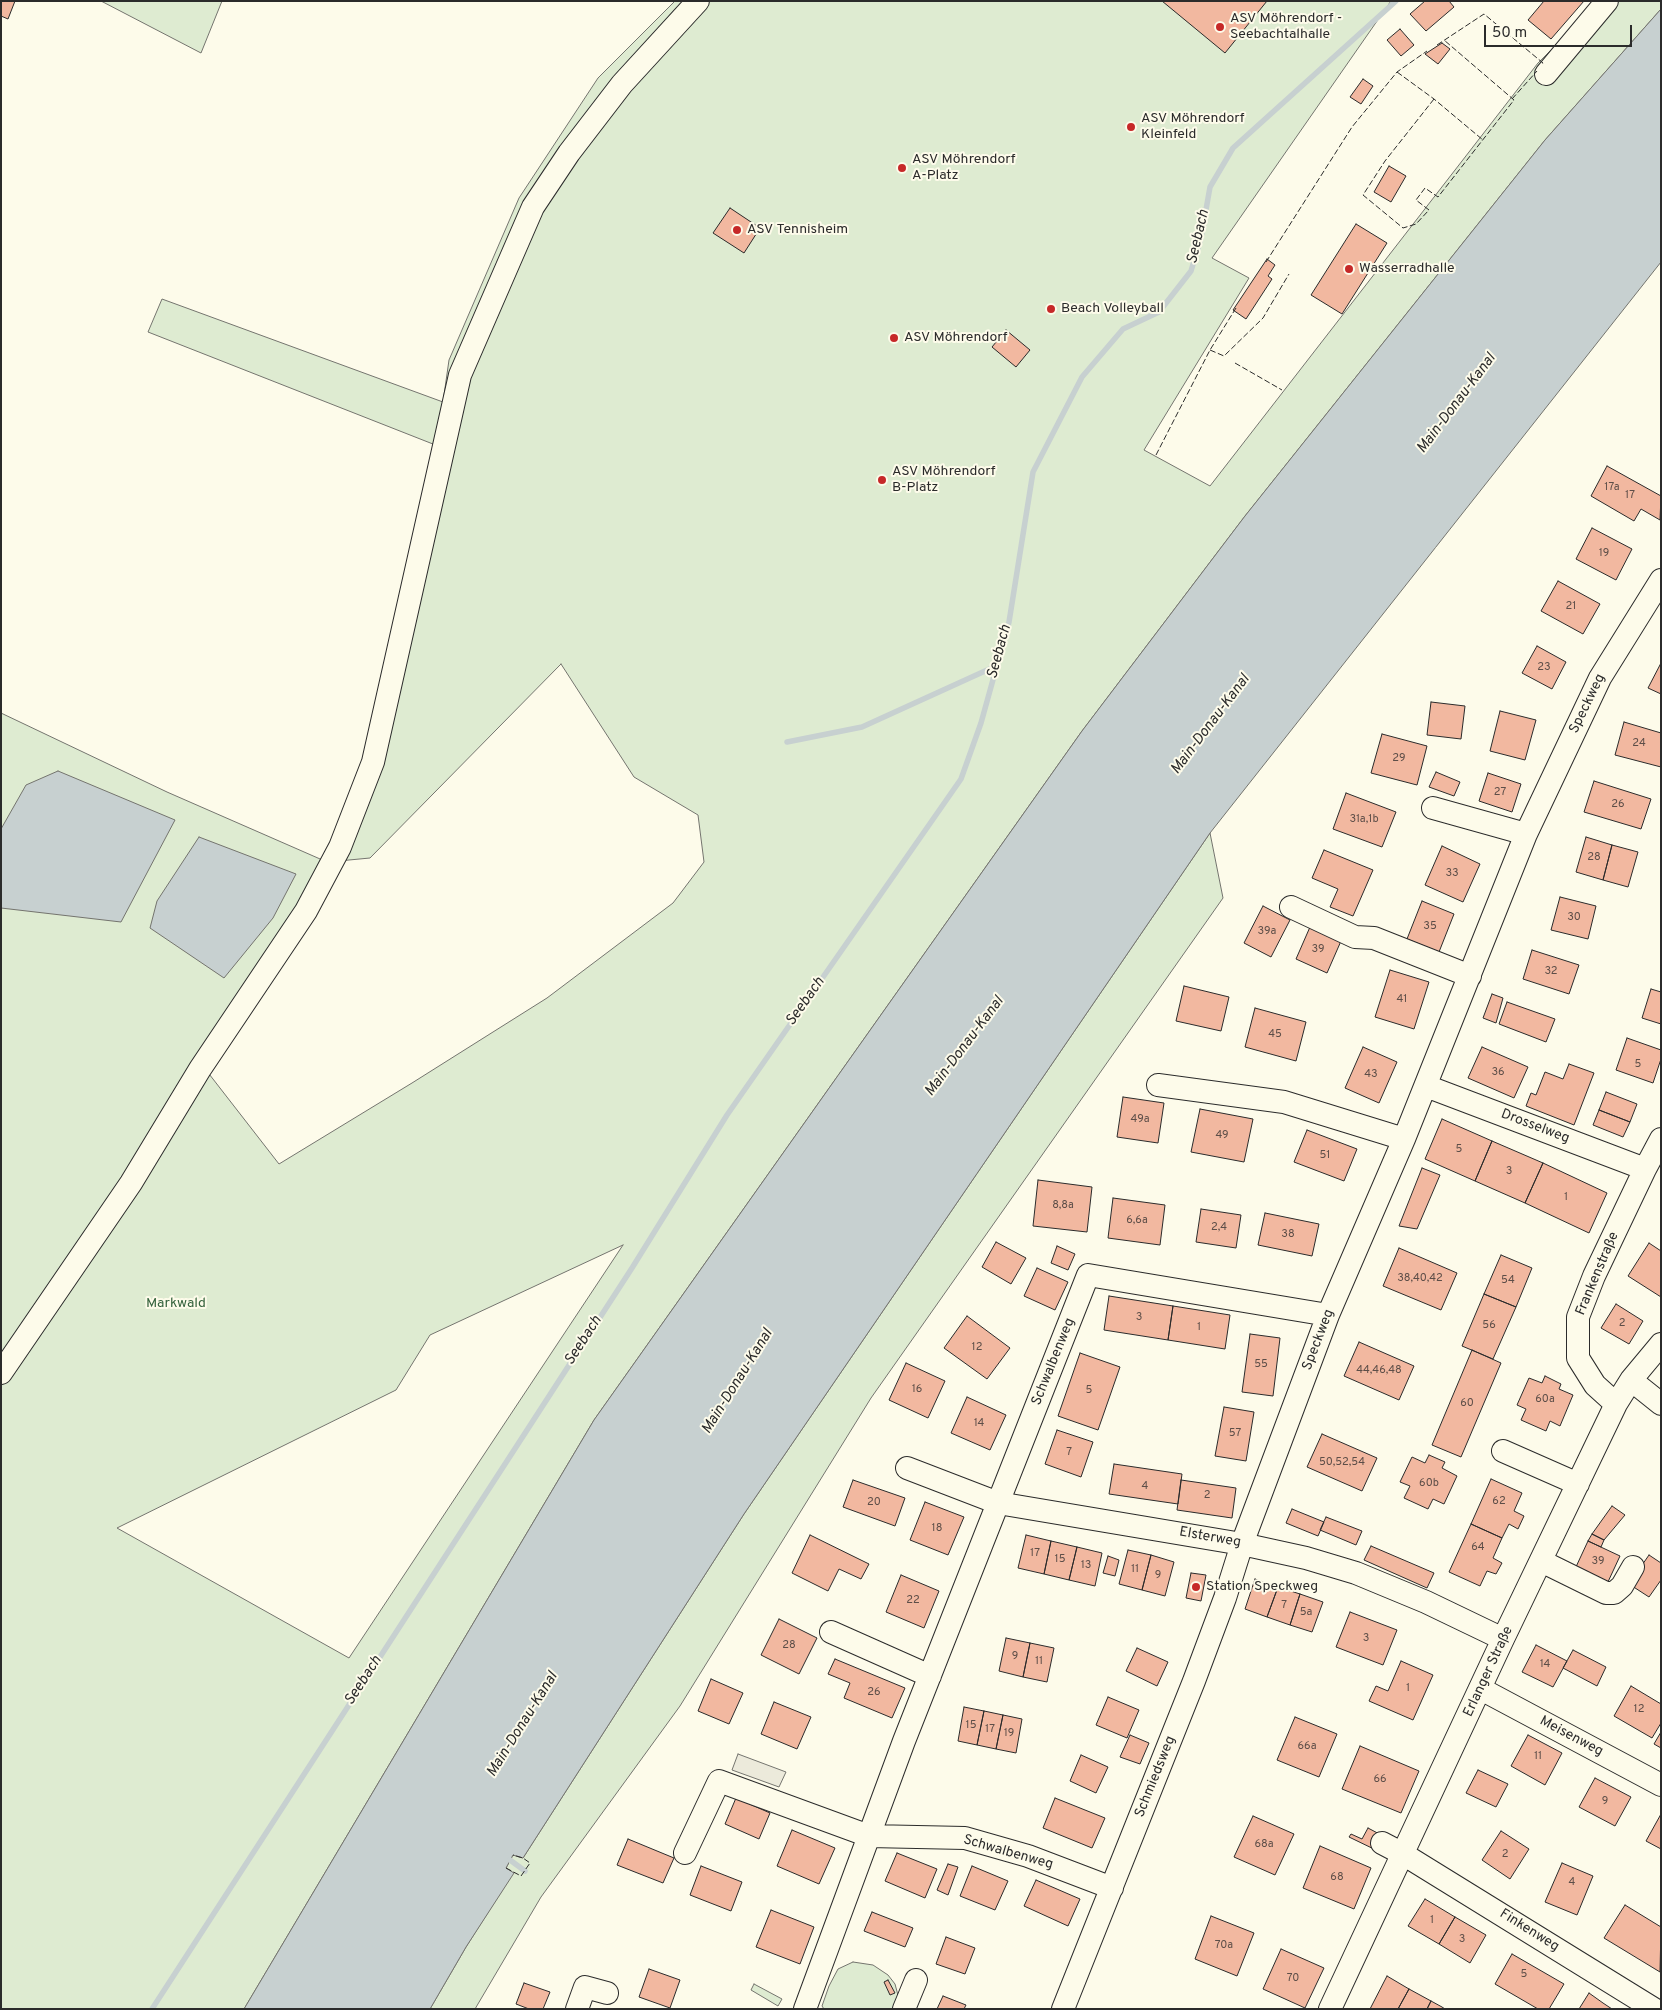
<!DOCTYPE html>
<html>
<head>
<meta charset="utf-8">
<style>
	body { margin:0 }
	#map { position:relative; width:1662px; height:2010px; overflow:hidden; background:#fdfbea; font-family:Overpass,sans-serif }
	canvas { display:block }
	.frame { position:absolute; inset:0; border:2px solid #2b2b2b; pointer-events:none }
	.scale { position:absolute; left:1484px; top:25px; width:148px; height:22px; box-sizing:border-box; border:2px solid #2b2b2b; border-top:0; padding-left:6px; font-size:15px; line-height:18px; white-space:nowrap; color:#2b2b2b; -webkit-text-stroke:4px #fdfbea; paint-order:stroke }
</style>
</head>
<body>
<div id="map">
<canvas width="1662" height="2010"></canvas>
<div class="frame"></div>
<div class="scale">50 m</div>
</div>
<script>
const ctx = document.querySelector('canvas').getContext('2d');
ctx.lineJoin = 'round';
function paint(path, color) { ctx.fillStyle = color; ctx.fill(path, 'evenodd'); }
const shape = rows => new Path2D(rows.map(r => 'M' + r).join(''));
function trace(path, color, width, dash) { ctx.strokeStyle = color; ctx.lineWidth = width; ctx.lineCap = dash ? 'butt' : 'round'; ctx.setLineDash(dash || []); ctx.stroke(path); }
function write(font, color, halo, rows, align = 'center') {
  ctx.font = font + ' Overpass,sans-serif'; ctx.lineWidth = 4; ctx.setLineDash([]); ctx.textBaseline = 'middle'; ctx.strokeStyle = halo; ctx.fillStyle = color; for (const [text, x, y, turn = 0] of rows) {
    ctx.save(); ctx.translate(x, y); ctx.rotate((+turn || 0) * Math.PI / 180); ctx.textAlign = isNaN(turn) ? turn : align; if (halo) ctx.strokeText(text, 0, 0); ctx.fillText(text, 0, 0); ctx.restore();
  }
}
const green = shape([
	[101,1,222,1,201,53,101,1],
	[675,1,1391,1,1212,258,1249,278,1144,450,1210,486,1538,63,1601,1,1661,1,1661,9,1545,140,1245,516,1082,731,594,1420,244,2009,1,2009,1,713,167,792,327,862,373,728,438,446,148,332,162,299,443,402,449,360,519,198,598,78,675,1],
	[561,664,634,777,698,815,704,862,673,903,547,998,412,1083,279,1164,199,1061,328,862,370,858,561,664],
	[623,1245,349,1658,117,1528,396,1390,430,1335,623,1245],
	[1210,833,1223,898,871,1398,680,1706,541,1897,475,2009,430,2009,466,1947,513,1873,506,1868,513,1855,523,1858,744,1514,1210,833],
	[853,1962,873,1965,888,1975,895,1984,899,1999,896,2009,824,2009,822,2006,829,1986,838,1969,853,1962],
	[754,1984,782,1999,778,2006,751,1990,754,1984]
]);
const parking = shape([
	[738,1754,786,1772,779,1787,732,1770,738,1754]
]);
const water = shape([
	[1661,9,1661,262,1210,833,744,1514,523,1858,513,1855,506,1868,514,1873,466,1947,430,2009,244,2009,594,1420,1082,731,1245,516,1545,140,1661,9],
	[58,771,175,820,121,922,1,908,1,829,26,785,58,771],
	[199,837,296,874,273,918,224,978,150,928,157,901,199,837]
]);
const stream = shape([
	[787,742,862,727,996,666],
	[510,1860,525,1871],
	[152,2009,632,1268,727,1115,961,779,981,723,1009,622,1033,472,1082,377,1123,329,1159,312,1191,271,1201,238,1210,187,1233,148,1396,1]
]);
const building = shape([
	[1,1,15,1,8,19,1,16,1,1],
	[1162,1,1267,1,1225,53,1162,1],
	[1425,1,1449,1,1454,7,1426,31,1410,14,1425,1],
	[1544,1,1584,1,1551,39,1528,20,1544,1],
	[1400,29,1414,45,1401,56,1387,40,1400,29],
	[1442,43,1450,49,1438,64,1425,54,1442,43],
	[1363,79,1373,86,1361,104,1350,97,1363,79],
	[1389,166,1406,176,1391,202,1374,192,1389,166],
	[730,208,760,228,744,253,713,233,730,208],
	[1356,224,1387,243,1342,314,1311,295,1356,224],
	[1267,259,1275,265,1268,276,1272,279,1246,319,1233,310,1267,259],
	[1006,330,1030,350,1016,367,992,347,1006,330],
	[1607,466,1661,496,1660,520,1641,509,1634,521,1591,496,1607,466],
	[1592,528,1632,549,1616,580,1576,559,1592,528],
	[1558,581,1600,604,1583,634,1541,611,1558,581],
	[1537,646,1566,662,1552,689,1522,673,1537,646],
	[1661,663,1661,694,1648,688,1661,663],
	[1431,702,1465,706,1461,739,1427,735,1431,702],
	[1500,711,1536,720,1525,760,1490,751,1500,711],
	[1624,722,1661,733,1661,767,1615,755,1624,722],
	[1382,734,1427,746,1417,785,1371,773,1382,734],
	[1436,772,1460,782,1454,796,1429,787,1436,772],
	[1488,773,1521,784,1512,812,1479,801,1488,773],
	[1594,781,1651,799,1641,829,1584,812,1594,781],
	[1346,793,1396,812,1382,847,1333,829,1346,793],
	[1586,837,1612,845,1603,880,1576,872,1586,837],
	[1612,845,1638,852,1628,887,1603,880,1612,845],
	[1442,846,1480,864,1463,902,1425,885,1442,846],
	[1324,850,1373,870,1353,916,1330,907,1338,889,1312,878,1324,850],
	[1560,897,1596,906,1588,939,1551,930,1560,897],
	[1422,901,1454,914,1439,952,1407,939,1422,901],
	[1263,906,1290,920,1271,957,1244,943,1263,906],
	[1310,927,1341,941,1327,973,1296,959,1310,927],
	[1532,950,1579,965,1569,994,1523,979,1532,950],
	[1390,970,1429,982,1414,1029,1375,1017,1390,970],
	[1184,986,1229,997,1221,1031,1176,1021,1184,986],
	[1651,989,1661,992,1661,1024,1642,1018,1651,989],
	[1492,994,1503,998,1496,1023,1483,1018,1492,994],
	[1507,1002,1555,1019,1546,1042,1499,1024,1507,1002],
	[1255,1008,1306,1022,1296,1061,1245,1047,1255,1008],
	[1627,1038,1661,1050,1661,1059,1653,1083,1616,1070,1627,1038],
	[1363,1047,1397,1062,1379,1103,1345,1088,1363,1047],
	[1482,1047,1528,1067,1514,1098,1468,1078,1482,1047],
	[1569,1064,1594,1073,1574,1125,1526,1106,1531,1093,1536,1095,1545,1072,1563,1079,1569,1064],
	[1606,1092,1637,1104,1630,1122,1599,1110,1606,1092],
	[1123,1097,1164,1103,1158,1143,1117,1137,1123,1097],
	[1200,1109,1253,1119,1244,1162,1191,1152,1200,1109],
	[1599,1110,1630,1122,1623,1137,1593,1125,1599,1110],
	[1442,1119,1492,1141,1475,1181,1425,1159,1442,1119],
	[1307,1130,1357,1149,1344,1181,1294,1162,1307,1130],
	[1492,1141,1543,1163,1525,1203,1475,1181,1492,1141],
	[1543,1163,1607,1193,1589,1233,1525,1203,1543,1163],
	[1422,1168,1440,1175,1417,1229,1399,1226,1422,1168],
	[1038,1180,1092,1187,1087,1232,1033,1226,1038,1180],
	[1113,1198,1165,1205,1160,1245,1108,1238,1113,1198],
	[1201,1209,1241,1215,1236,1248,1196,1242,1201,1209],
	[1265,1213,1319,1224,1312,1256,1258,1245,1265,1213],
	[996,1242,1026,1258,1011,1284,982,1267,996,1242],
	[1649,1243,1661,1251,1661,1297,1628,1276,1649,1243],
	[1057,1246,1075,1254,1068,1270,1051,1263,1057,1246],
	[1399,1248,1457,1273,1441,1310,1383,1286,1399,1248],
	[1501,1255,1532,1268,1516,1307,1484,1294,1501,1255],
	[1037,1268,1068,1282,1055,1310,1024,1296,1037,1268],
	[1484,1294,1516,1307,1493,1359,1462,1346,1484,1294],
	[1109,1296,1173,1306,1168,1340,1104,1330,1109,1296],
	[1616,1304,1643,1321,1629,1344,1601,1328,1616,1304],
	[1173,1306,1230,1315,1225,1349,1168,1340,1173,1306],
	[967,1316,1010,1348,987,1379,944,1348,967,1316],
	[1250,1334,1280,1338,1273,1396,1242,1392,1250,1334],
	[1359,1342,1414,1366,1399,1400,1344,1376,1359,1342],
	[1472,1350,1501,1363,1461,1457,1432,1445,1472,1350],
	[1080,1353,1120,1367,1098,1430,1058,1416,1080,1353],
	[906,1363,945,1381,928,1418,889,1400,906,1363],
	[1545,1376,1561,1384,1559,1389,1573,1395,1560,1426,1550,1421,1546,1431,1521,1420,1526,1409,1517,1405,1529,1378,1542,1383,1545,1376],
	[967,1397,1006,1415,990,1450,951,1433,967,1397],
	[1224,1407,1254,1412,1246,1461,1215,1456,1224,1407],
	[1057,1430,1093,1442,1081,1477,1045,1464,1057,1430],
	[1322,1434,1377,1458,1362,1491,1307,1467,1322,1434],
	[1429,1455,1445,1462,1442,1468,1457,1476,1444,1504,1433,1499,1428,1509,1404,1498,1410,1486,1400,1482,1412,1457,1425,1463,1429,1455],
	[1114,1464,1182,1474,1178,1504,1109,1494,1114,1464],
	[1491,1479,1522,1493,1514,1511,1524,1516,1518,1529,1509,1524,1502,1538,1471,1524,1491,1479],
	[853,1480,905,1498,895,1526,843,1507,853,1480],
	[1181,1480,1236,1488,1232,1518,1177,1510,1181,1480],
	[925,1502,964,1517,948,1555,910,1540,925,1502],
	[1612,1506,1625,1515,1604,1540,1592,1534,1612,1506],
	[1292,1509,1324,1522,1318,1536,1286,1523,1292,1509],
	[1326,1517,1362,1531,1356,1545,1320,1530,1326,1517],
	[1471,1524,1502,1538,1493,1558,1502,1563,1496,1574,1487,1571,1480,1586,1449,1572,1471,1524],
	[1592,1534,1604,1540,1601,1547,1588,1541,1592,1534],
	[810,1535,869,1564,861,1579,839,1569,828,1591,792,1573,810,1535],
	[1026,1535,1051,1541,1044,1574,1018,1568,1026,1535],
	[1051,1541,1077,1547,1069,1580,1044,1574,1051,1541],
	[1588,1541,1620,1556,1607,1584,1575,1569,1588,1541],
	[1371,1546,1434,1573,1427,1588,1364,1560,1371,1546],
	[1077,1547,1102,1553,1095,1586,1069,1580,1077,1547],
	[1128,1550,1151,1555,1142,1590,1119,1584,1128,1550],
	[1151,1555,1174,1562,1165,1596,1142,1590,1151,1555],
	[1649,1555,1661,1563,1661,1580,1649,1597,1629,1584,1649,1555],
	[1108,1556,1119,1560,1115,1576,1103,1573,1108,1556],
	[1191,1573,1206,1575,1201,1601,1186,1598,1191,1573],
	[901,1575,939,1591,924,1628,886,1612,901,1575],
	[1255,1579,1278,1587,1267,1617,1245,1609,1255,1579],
	[1278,1587,1300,1594,1290,1625,1267,1617,1278,1587],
	[1300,1594,1323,1602,1312,1632,1290,1625,1300,1594],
	[1350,1612,1397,1630,1383,1665,1336,1647,1350,1612],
	[779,1619,817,1638,799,1674,761,1655,779,1619],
	[1006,1638,1030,1643,1023,1677,999,1671,1006,1638],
	[1030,1643,1054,1648,1047,1682,1023,1677,1030,1643],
	[1536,1645,1567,1661,1553,1687,1522,1672,1536,1645],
	[1137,1648,1168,1662,1157,1686,1126,1671,1137,1648],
	[1573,1650,1606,1667,1597,1686,1563,1668,1573,1650],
	[835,1659,905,1688,892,1718,844,1698,850,1683,828,1674,835,1659],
	[1401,1661,1433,1675,1413,1720,1369,1701,1376,1686,1388,1691,1401,1661],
	[711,1679,743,1693,729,1724,698,1711,711,1679],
	[1631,1686,1661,1704,1661,1723,1652,1738,1614,1716,1631,1686],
	[1108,1697,1139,1710,1127,1738,1096,1725,1108,1697],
	[774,1702,811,1717,797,1749,761,1734,774,1702],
	[964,1707,984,1711,977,1745,958,1741,964,1707],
	[984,1711,1003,1715,996,1749,977,1745,984,1711],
	[1003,1715,1022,1719,1016,1753,996,1749,1003,1715],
	[1295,1717,1337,1734,1319,1777,1277,1760,1295,1717],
	[1661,1732,1661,1748,1654,1744,1661,1732],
	[1130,1735,1149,1743,1140,1764,1120,1757,1130,1735],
	[1528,1735,1562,1753,1545,1785,1511,1766,1528,1735],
	[1360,1746,1419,1771,1401,1813,1342,1789,1360,1746],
	[1081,1755,1108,1767,1096,1793,1070,1781,1081,1755],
	[1478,1770,1508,1784,1496,1807,1466,1793,1478,1770],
	[1595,1778,1631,1797,1615,1826,1579,1807,1595,1778],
	[736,1798,770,1813,759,1839,725,1824,736,1798],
	[1055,1798,1105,1818,1092,1848,1043,1828,1055,1798],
	[1661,1814,1661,1849,1646,1841,1661,1814],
	[1253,1816,1294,1834,1275,1875,1234,1857,1253,1816],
	[1368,1828,1385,1837,1378,1851,1349,1837,1351,1834,1362,1839,1368,1828],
	[792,1830,835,1848,819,1884,777,1866,792,1830],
	[1501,1831,1529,1849,1510,1879,1482,1860,1501,1831],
	[628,1839,674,1858,663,1883,617,1865,628,1839],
	[1320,1846,1371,1868,1354,1909,1303,1888,1320,1846],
	[897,1853,937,1869,925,1898,885,1881,897,1853],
	[1562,1863,1593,1876,1577,1915,1545,1902,1562,1863],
	[948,1864,958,1867,948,1895,937,1890,948,1864],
	[701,1866,742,1882,731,1911,690,1895,701,1866],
	[972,1866,1008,1881,995,1910,960,1896,972,1866],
	[1036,1880,1080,1899,1068,1926,1024,1906,1036,1880],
	[1425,1899,1455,1917,1439,1944,1408,1926,1425,1899],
	[1625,1905,1661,1927,1660,1972,1604,1938,1625,1905],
	[771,1910,814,1927,800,1964,756,1947,771,1910],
	[872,1912,913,1928,905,1947,864,1931,872,1912],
	[1211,1916,1254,1933,1237,1976,1195,1959,1211,1916],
	[1455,1917,1486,1935,1470,1963,1439,1944,1455,1917],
	[946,1937,975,1948,965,1974,936,1964,946,1937],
	[1281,1949,1324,1968,1305,2008,1263,1989,1281,1949],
	[1512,1954,1564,1984,1549,2009,1538,2009,1495,1984,1512,1954],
	[649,1969,680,1980,670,2008,639,1997,649,1969],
	[1387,1976,1409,1989,1398,2009,1370,2009,1387,1976],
	[888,1980,895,1993,890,1995,884,1982,888,1980],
	[524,1983,550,1992,543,2009,529,2009,516,2004,524,1983],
	[1409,1989,1431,2001,1427,2009,1398,2009,1409,1989],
	[1589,1993,1603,2003,1612,2009,1579,2009,1589,1993],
	[943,1996,966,2005,964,2009,937,2009,943,1996],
	[1431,2001,1442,2007,1445,2009,1427,2009,1431,2001]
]);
const minor = shape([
	[1546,74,1607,1],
	[1433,808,1526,834],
	[1291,907,1355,937,1374,938,1470,976],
	[1158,1085,1284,1102,1404,1139],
	[1426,1086,1645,1169],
	[1,1373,131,1183,200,1069,306,911,340,847,373,762,460,375,533,207,569,153,622,84,698,1],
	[1631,1380,1661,1404],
	[1616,1404,1595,1385,1578,1358,1578,1317,1594,1276,1645,1169,1661,1139],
	[1503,1451,1578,1484],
	[907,1468,998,1503,1242,1544,1306,1558,1356,1573,1426,1602,1503,1639],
	[1541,1561,1606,1593,1614,1593,1622,1586,1633,1567],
	[831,1632,930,1676],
	[1481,1689,1661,1785],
	[1382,1843,1403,1854,1654,2009],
	[685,1853,719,1781,869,1836,965,1838,1028,1856,1112,1888],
	[577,2009,585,1987,607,1993],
	[805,2009,904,1741,1088,1275,1328,1315],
	[904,2009,916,1980],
	[1063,2009,1194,1681,1225,1598,1242,1544,1328,1315,1404,1139,1526,834,1600,678,1661,580],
	[1330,2009,1503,1639,1616,1404,1631,1380,1661,1344]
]);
const fence = shape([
	[1437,45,1484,14,1543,63,1542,65],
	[1397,72,1434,99,1483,140],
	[1434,99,1385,161,1363,195,1403,228,1416,224,1429,210,1416,200,1425,188,1438,197,1514,100,1444,40],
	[1512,99,1537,71],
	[1266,262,1352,127,1397,72,1427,51],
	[1210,350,1224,356,1263,318,1289,274],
	[1235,363,1282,390],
	[1156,455,1210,350,1236,308],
	[506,1868,521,1876,530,1863,523,1858,513,1855]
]);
const markers = [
	[1220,27,5,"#c62828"],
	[1131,127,5,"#c62828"],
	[902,168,5,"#c62828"],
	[737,230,5,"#c62828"],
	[1349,269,5,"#c62828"],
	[1051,309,5,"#c62828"],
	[894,338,5,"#c62828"],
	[882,480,5,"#c62828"],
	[1196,1587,5,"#c62828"]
];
const numberNames = [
	["17a",1612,488],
	["17",1630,496],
	["19",1604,554],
	["21",1571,607],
	["23",1544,668],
	["24",1639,744],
	["29",1399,759],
	["27",1500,793],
	["26",1618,805],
	["31a,1b",1364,820],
	["28",1594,858],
	["33",1452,874],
	["30",1574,918],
	["35",1430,927],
	["39a",1267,932],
	["39",1318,950],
	["32",1551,972],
	["41",1402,1000],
	["45",1275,1035],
	["5",1638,1065],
	["36",1498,1073],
	["43",1371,1075],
	["49a",1140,1120],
	["49",1222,1136],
	["5",1459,1150],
	["51",1325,1156],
	["3",1509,1172],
	["1",1566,1198],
	["8,8a",1063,1206],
	["6,6a",1137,1221],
	["2,4",1219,1228],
	["38",1288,1235],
	["38,40,42",1420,1279],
	["54",1508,1281],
	["3",1139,1318],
	["2",1622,1324],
	["56",1489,1326],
	["1",1199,1328],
	["12",977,1348],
	["55",1261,1365],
	["44,46,48",1379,1371],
	["16",917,1390],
	["5",1089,1391],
	["60a",1545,1400],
	["60",1467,1404],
	["14",979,1424],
	["57",1235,1434],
	["7",1069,1453],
	["50,52,54",1342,1463],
	["60b",1429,1484],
	["4",1145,1487],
	["2",1207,1496],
	["62",1499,1502],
	["20",874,1503],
	["18",937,1529],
	["64",1478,1548],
	["17",1035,1554],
	["15",1060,1560],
	["39",1598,1562],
	["13",1086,1566],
	["11",1135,1570],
	["9",1158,1576],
	["22",913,1601],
	["7",1284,1606],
	["5a",1306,1613],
	["3",1366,1639],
	["28",789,1646],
	["9",1015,1657],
	["11",1039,1662],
	["14",1545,1665],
	["1",1408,1689],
	["26",874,1693],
	["12",1639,1710],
	["15",971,1726],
	["17",990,1730],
	["19",1009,1734],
	["66a",1307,1747],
	["11",1538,1757],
	["66",1380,1780],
	["9",1605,1802],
	["68a",1264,1845],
	["2",1505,1855],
	["68",1337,1878],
	["4",1572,1883],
	["1",1432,1921],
	["3",1462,1940],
	["70a",1224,1946],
	["5",1524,1975],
	["70",1293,1979]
];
const poiNames = [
	["ASV Möhrendorf -",1230,19],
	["Seebachtalhalle",1230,35],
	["ASV Möhrendorf",1141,119],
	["Kleinfeld",1141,135],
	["ASV Möhrendorf",912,160],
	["A-Platz",912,176],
	["ASV Tennisheim",747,230],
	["Wasserradhalle",1359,269],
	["Beach Volleyball",1061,309],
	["ASV Möhrendorf",904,338],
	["ASV Möhrendorf",892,472],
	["B-Platz",892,488],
	["Station Speckweg",1206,1587]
];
const streetNames = [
	["Speckweg",1588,704,-64],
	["Drosselweg",1535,1127,21],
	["Frankenstraße",1598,1274,-67],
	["Speckweg",1319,1340,-69],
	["Schwalbenweg",1054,1362,-68],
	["Elsterweg",1210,1538,10],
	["Erlanger Straße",1489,1672,-65],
	["Meisenweg",1571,1737,28],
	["Schmiedsweg",1156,1777,-68],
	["Schwalbenweg",1008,1853,16],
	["Finkenweg",1529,1931,32]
];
const parkNames = [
	["Markwald",176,1304]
];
const waterNames = [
	["Seebach",1199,237,-77],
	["Main-Donau-Kanal",1457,404,-53],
	["Seebach",1000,652,-75],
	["Main-Donau-Kanal",1211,725,-53],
	["Seebach",806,1002,-55],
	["Main-Donau-Kanal",965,1047,-53],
	["Seebach",584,1341,-57],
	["Main-Donau-Kanal",738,1382,-58],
	["Seebach",364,1681,-57],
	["Main-Donau-Kanal",523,1725,-58]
];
paint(green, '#deebd1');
trace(green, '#74746e', 1);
paint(parking, '#eceadb');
trace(parking, '#74746e', 1);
paint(water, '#c7d0d0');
trace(water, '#74746e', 1);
trace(stream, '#c7d0d0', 5.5);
paint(building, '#f2b8a0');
trace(building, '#2b2b2b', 1);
trace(minor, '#2b2b2b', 24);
trace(minor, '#fdfbea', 22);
trace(fence, '#2b2b2b', 1, [6, 2.5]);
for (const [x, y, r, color] of markers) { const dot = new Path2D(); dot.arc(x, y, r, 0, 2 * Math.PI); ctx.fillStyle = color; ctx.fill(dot); trace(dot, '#fdfbea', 2); }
write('11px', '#5d4e48', null, numberNames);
write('14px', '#2b2b2b', '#fdfbea', poiNames, 'left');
write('14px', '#2b2b2b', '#fdfbea', streetNames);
write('14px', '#34623c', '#fdfbea', parkNames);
write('italic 15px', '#2b2b2b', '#fdfbea', waterNames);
</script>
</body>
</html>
